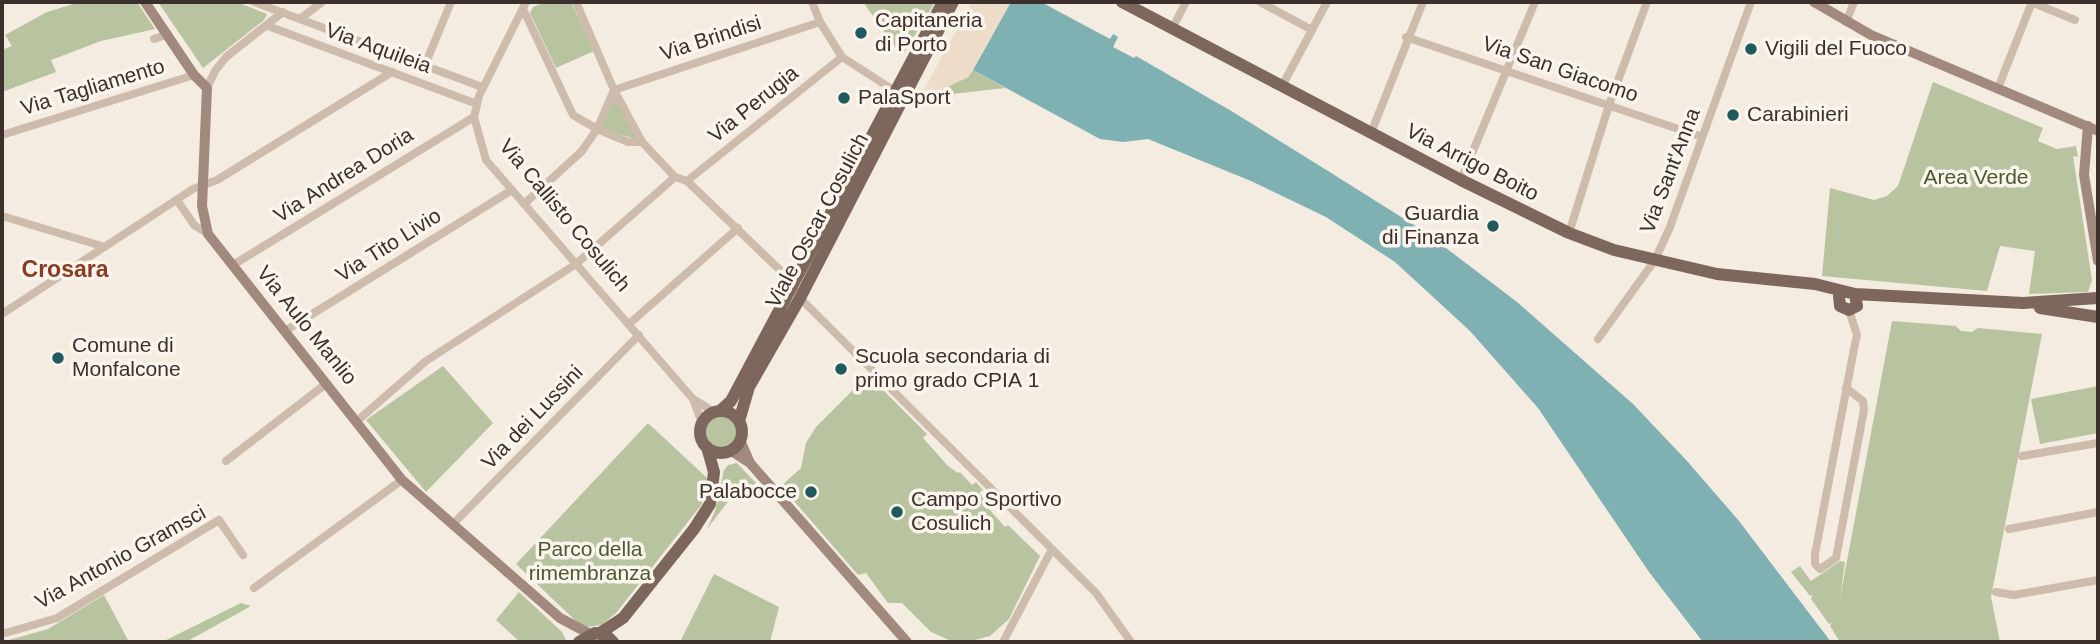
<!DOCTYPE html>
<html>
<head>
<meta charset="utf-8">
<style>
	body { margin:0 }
	#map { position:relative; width:2100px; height:644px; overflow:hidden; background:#f4ebe1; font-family:Arial,sans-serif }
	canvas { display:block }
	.frame { position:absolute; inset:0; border:4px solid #3b302b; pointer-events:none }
</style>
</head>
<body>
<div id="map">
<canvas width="2100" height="644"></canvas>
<div class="frame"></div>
</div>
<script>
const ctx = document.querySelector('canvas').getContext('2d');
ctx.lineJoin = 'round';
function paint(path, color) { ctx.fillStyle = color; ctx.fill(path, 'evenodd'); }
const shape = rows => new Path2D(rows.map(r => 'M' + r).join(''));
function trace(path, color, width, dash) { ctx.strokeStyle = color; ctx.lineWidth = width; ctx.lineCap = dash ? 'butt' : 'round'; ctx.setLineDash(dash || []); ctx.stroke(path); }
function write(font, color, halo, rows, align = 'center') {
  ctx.font = font + ' Arial,sans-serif'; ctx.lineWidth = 7; ctx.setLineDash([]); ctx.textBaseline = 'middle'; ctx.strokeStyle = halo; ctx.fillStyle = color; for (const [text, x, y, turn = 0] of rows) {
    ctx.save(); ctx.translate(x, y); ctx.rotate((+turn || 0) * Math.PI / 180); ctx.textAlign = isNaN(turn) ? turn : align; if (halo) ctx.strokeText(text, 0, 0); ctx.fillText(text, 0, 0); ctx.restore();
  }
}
const green = shape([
	[80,2,137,2,155,29,101,41,51,60,56,72,2,92,2,50,12,46,5,35,47,12],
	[158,2,237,2,267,14,264,20,203,68],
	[546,2,571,2,594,51,556,68,530,13,533,7],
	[863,2,935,2,904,53,898,51],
	[973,70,1005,88,926,97,968,77],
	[1933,82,2043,128,2038,141,2057,149,2076,146,2078,157,2073,156,2092,280,2088,292,2029,294,2035,251,2000,246,1987,291,1822,276,1830,188,1874,200,1887,196,1898,186],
	[614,94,638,140,600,128],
	[1892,321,1956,326,1961,331,1972,332,1978,328,2042,334,1991,597,2000,642,1840,642,1830,626,1832,623,1829,624,1811,599,1813,595,1810,596,1791,572,1800,566,1811,581,1840,561,1845,562,1840,598],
	[443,366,493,423,426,492,366,420],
	[868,375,927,434,923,438,948,466,958,473,960,472,972,485,976,482,983,490,979,493,984,499,982,501,1005,527,1008,525,1040,556,1009,619,990,636,971,641,949,640,931,632,902,603,888,603,866,573,858,575,781,486,801,468,806,443,816,427],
	[2098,386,2098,433,2040,444,2031,399],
	'706 432a16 16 0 1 1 32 0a16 16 0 1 1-32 0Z',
	[648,423,707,478,705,495,702,504,616,613,602,625,587,627,579,624,516,564],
	[737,463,756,483,730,499,707,529,715,511,724,470,728,465],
	[714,574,779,607,770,642,680,642],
	[519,592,562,632,567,642,520,642,496,620],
	[104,595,129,642,2,642,48,629],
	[241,603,251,606,186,642,162,642]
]);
const plaza = shape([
	[972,2,1011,2,968,77,926,97,922,93]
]);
const water = shape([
	[1011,2,1041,2,1110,39,1113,34,1118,37,1113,47,1134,58,1136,56,1233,112,1328,171,1425,232,1517,302,1633,404,1687,461,1739,521,1831,642,1703,642,1649,572,1538,408,1470,331,1395,262,1326,217,1251,181,1148,139,1123,142,1100,139,973,70]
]);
const street = shape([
	[254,2,482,87],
	[526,2,479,96,474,117,486,160,693,399,714,412],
	[576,2,614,90,642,142,675,177,687,181,783,273,800,298,1096,593,1131,642],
	[812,2,820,22,842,57,898,93],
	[1260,2,1312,30],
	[2031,2,2075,20],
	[523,9,573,115,597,129,628,142,642,142],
	[300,19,322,2],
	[1846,22,1854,2],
	[268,26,477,104],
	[1173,27,1186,2],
	[1406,37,1702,137],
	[154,39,168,34],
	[425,65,451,2],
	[1282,86,1327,2],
	[207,88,215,71,226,57,283,12],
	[1998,88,2032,2],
	[1371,133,1423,2],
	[2,135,194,75],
	[1461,180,1535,2],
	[687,181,842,57],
	[177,200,194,225,208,234],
	[524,204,582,151,597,129,614,90,820,22],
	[2,216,105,247],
	[1569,233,1609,105,1647,2],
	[233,265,474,117],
	[2,314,193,189,217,180,392,72],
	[629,324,738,228],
	[285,331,512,190],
	[1598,339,1655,260,1670,227,1751,2],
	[1846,388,1863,401,1864,410,1836,558,1820,569,1815,564,1815,554,1854,349,1857,335,1849,310],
	[693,399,702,423],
	[357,421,426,361,576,264,675,177],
	[2022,456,2098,443],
	[226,461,327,383],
	[452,525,639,335],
	[2009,529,2098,512],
	[254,588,402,480],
	[1996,592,2014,595,2098,580],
	[2,634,57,618,219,520,243,555],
	[1003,642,1052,549]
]);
const secondary = shape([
	[145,2,194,75,207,88,202,206,208,234,402,480,560,618,590,634],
	[1814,2,1871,35,2098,131],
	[2088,126,2084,175,2098,261],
	[740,440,750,463],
	[730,450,750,463,907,642]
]);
const primary = shape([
	[1122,2,1461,180,1569,233,1614,250,1717,274,1815,284,1855,294,2023,303,2098,298],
	[1839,296,1840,306,1849,310,1857,306,1855,294],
	[2040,308,2098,317],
	[720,411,731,401,943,2],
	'700 432a21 21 0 1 1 42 0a21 21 0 1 1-42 0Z',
	[739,421,749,387,800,298,953,2],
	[600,633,623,618,694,529,710,504,714,472,707,447],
	[579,642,595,633,606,635,613,642]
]);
const markers = [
	[861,33,7,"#1f5a5e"],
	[1751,49,7,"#1f5a5e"],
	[844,98,7,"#1f5a5e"],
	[1733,115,7,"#1f5a5e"],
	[1493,226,7,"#1f5a5e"],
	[58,358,7,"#1f5a5e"],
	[841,369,7,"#1f5a5e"],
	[811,492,7,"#1f5a5e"],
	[897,512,7,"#1f5a5e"]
];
const poiNames = [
	["Capitaneria",875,21],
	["di Porto",875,45],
	["Vigili del Fuoco",1765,49],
	["PalaSport",858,98],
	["Carabinieri",1747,115],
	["Guardia",1479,214,"right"],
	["di Finanza",1479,238,"right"],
	["Comune di",72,346],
	["Monfalcone",72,370],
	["Scuola secondaria di",855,357],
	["primo grado CPIA 1",855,381],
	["Palabocce",797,492,"right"],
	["Campo Sportivo",911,500],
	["Cosulich",911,524]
];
const streetNames = [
	["Via Brindisi",711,39,-18],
	["Via Aquileia",378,49,20],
	["Via San Giacomo",1560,70,19],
	["Via Tagliamento",93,88,-17],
	["Via Perugia",754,105,-39],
	["Via Arrigo Boito",1472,163,27],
	["Via Sant'Anna",1671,171,-69],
	["Via Andrea Doria",344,176,-32],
	["Via Callisto Cosulich",564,216,50],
	["Viale Oscar Cosulich",818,221,-62],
	["Via Tito Livio",389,246,-32],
	["Via Aulo Manlio",306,326,51],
	["Via dei Lussini",533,418,-46],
	["Via Antonio Gramsci",121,558,-29]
];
const parkNames = [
	["Area Verde",1976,178],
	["Parco della",590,550],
	["rimembranza",590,574]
];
const neighbourhoodNames = [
	["Crosara",65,271]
];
paint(green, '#b8c4a0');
paint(plaza, '#ecdcc8');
paint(water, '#7fb0b2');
trace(street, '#cdbbac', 8);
trace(secondary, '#a18a7d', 10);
trace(primary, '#7d675c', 12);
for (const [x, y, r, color] of markers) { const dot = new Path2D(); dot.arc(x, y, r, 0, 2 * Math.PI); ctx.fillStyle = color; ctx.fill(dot); trace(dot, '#fbf5ee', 2.5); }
write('21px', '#3b302b', '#fbf5ee', poiNames, 'left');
write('21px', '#3b302b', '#fbf5ee', streetNames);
write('21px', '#4a5a2e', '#fbf5ee', parkNames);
write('bold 23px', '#8c3b22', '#fbf5ee', neighbourhoodNames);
</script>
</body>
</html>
